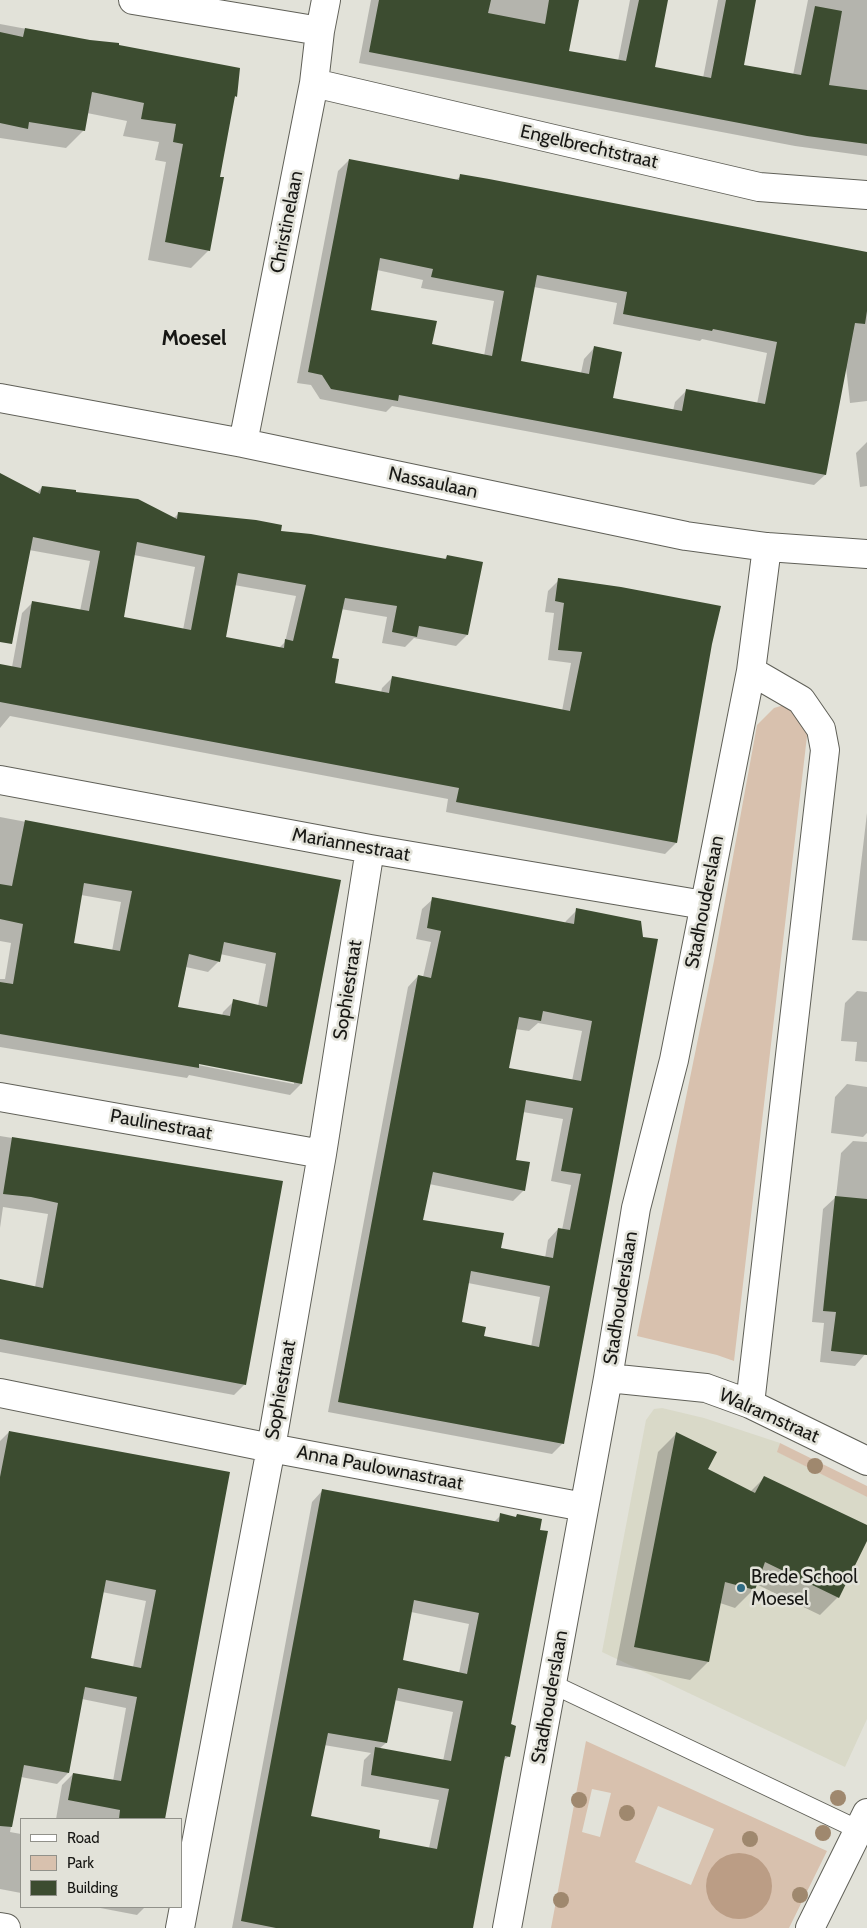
<!DOCTYPE html>
<html>
<head>
<meta charset="utf-8">
<style>
	body { margin:0 }
	#map { position:relative; width:867px; height:1928px; overflow:hidden; background:#e2e2d9; font-family:Cabin,sans-serif }
	canvas { display:block }
	.legend { position:absolute; left:20px; top:1818px; width:162px; height:90px; box-sizing:border-box; background:#e2e2d9; border:1px solid #91918a; margin:0; padding:6px 9px; list-style:none; font-size:15px; color:#171714 }
	.legend li { display:flex; align-items:center; gap:10px; height:25px }
	.legend b { width:25px; border:1px solid #91918a }
</style>
</head>
<body>
<div id="map">
<canvas width="867" height="1928"></canvas>
<ul class="legend">
<li><b style="height:6px;background:#fff"></b>Road</li>
<li><b style="height:14px;background:#d8c1ae"></b>Park</li>
<li><b style="height:14px;background:#3c4c30"></b>Building</li>
</ul>
</div>
<script>
const ctx = document.querySelector('canvas').getContext('2d');
ctx.lineJoin = 'round';
function paint(path, color) { ctx.fillStyle = color; ctx.fill(path, 'evenodd'); }
const shape = rows => new Path2D(rows.map(r => 'M' + r).join(''));
function trace(path, color, width, dash) { ctx.strokeStyle = color; ctx.lineWidth = width; ctx.lineCap = dash ? 'butt' : 'round'; ctx.setLineDash(dash || []); ctx.stroke(path); }
function write(font, color, halo, rows, align = 'center') {
  ctx.font = font + ' Cabin,sans-serif'; ctx.lineWidth = 5; ctx.setLineDash([]); ctx.textBaseline = 'middle'; ctx.strokeStyle = halo; ctx.fillStyle = color; for (const [text, x, y, turn = 0] of rows) {
    ctx.save(); ctx.translate(x, y); ctx.rotate((+turn || 0) * Math.PI / 180); ctx.textAlign = isNaN(turn) ? turn : align; if (halo) ctx.strokeText(text, 0, 0); ctx.fillText(text, 0, 0); ctx.restore();
  }
}
const built = shape([
	[662,1408,704,1418,780,1443,778,1452,867,1497,867,1719,845,1767,602,1652,646,1420,654,1409]
]);
const green = shape([
	[784,705,809,719,734,1361,717,1355,637,1336,714,961,757,725,774,708],
	[780,1443,867,1486,867,1497,777,1452],
	[586,1741,827,1851,789,1928,551,1928],
	[592,1789,611,1793,600,1837,582,1832],
	[658,1806,714,1829,691,1885,635,1862]
]);
const forest = shape([
	'706 1886a33 33 0 1 1 66 0a33 33 0 1 1-66 0Z'
]);
const shadow = shape([
	[371,0,577,0,567,52,618,61,630,0,667,0,653,68,703,78,718,0,755,0,743,66,793,75,808,0,867,0,867,156,795,146,359,63],
	[0,24,118,46,236,96,234,98,219,178,209,250,191,268,148,260,166,162,155,160,159,142,123,136,127,121,87,113,84,130,66,148,0,138],
	[349,160,456,180,461,176,867,253,867,401,850,403,846,367,825,475,814,485,392,406,386,412,320,399,311,385,297,383,338,171],
	[377,270,423,280,421,288,494,301,484,356,431,345,369,311],
	[534,287,617,303,613,324,700,341,702,339,767,353,757,404,686,391,675,402,673,411,612,399,594,348,584,359,581,373,519,362],
	[867,442,867,486,860,487,856,453],
	[0,475,37,493,42,487,74,493,173,519,179,513,444,560,447,556,482,563,467,635,456,646,414,638,405,647,382,643,387,617,341,609,330,658,333,684,381,693,382,688,393,677,562,711,571,663,548,660,554,613,545,612,548,591,559,580,711,644,676,843,665,854,446,812,448,799,10,716,0,728,0,665,12,667,22,613,33,602,80,611,90,561,29,550,0,625],
	[134,555,195,567,183,630,122,618],
	[234,585,296,596,285,642,279,648,225,638],
	[867,813,867,941,852,940],
	[0,817,339,881,301,1084,290,1095,189,1075,187,1078,0,1047,0,979,5,979,11,943,0,941],
	[81,895,121,902,112,951,72,944],
	[220,954,266,964,258,1006,234,1001,223,1012,222,1016,177,1008,186,967,208,972,219,961],
	[194,1062,294,1081,294,1084,193,1064],
	[433,899,565,923,566,921,577,910,640,922,563,1443,552,1454,328,1412,408,987,418,976,423,977,431,942,416,939,422,909],
	[538,1023,582,1031,572,1081,508,1069,515,1029,529,1031],
	[523,1112,563,1119,551,1181,571,1185,562,1230,558,1229,548,1240,545,1258,500,1249,422,1221,429,1184,513,1201,524,1190,514,1161],
	[468,1283,540,1297,531,1347,482,1337,461,1322],
	[857,991,867,992,867,1062,855,1061,857,1042,841,1041,845,1003],
	[847,1084,867,1087,867,1133,863,1137,831,1133,835,1097],
	[0,1136,282,1182,245,1384,234,1395,0,1352,0,1280,35,1287,48,1214,3,1207,0,1228],
	[853,1141,867,1142,867,1352,855,1366,820,1362,824,1323,812,1322,823,1209,836,1197,841,1153],
	[9,1432,228,1473,164,1819,56,1819,62,1785,73,1774,113,1781,126,1708,82,1699,68,1773,57,1784,21,1777,10,1832,21,1834,21,1893,0,1889,0,1441],
	[102,1592,146,1601,133,1667,89,1659],
	[676,1434,706,1470,750,1492,765,1477,867,1527,867,1538,838,1597,820,1615,756,1584,753,1590,735,1608,720,1603,708,1662,690,1680,616,1665,658,1452],
	[322,1491,493,1523,501,1515,515,1518,517,1515,509,1756,502,1762,471,1928,232,1928,312,1502],
	[411,1612,469,1624,459,1673,401,1661],
	[394,1700,453,1712,443,1761,379,1749,386,1743],
	[324,1745,371,1753,364,1760,361,1786,439,1800,429,1848,377,1839,310,1817],
	[95,1907,145,1907,137,1915]
]);
const building = shape([
	[379,0,491,0,488,13,545,24,549,0,579,0,569,51,626,61,639,0,668,0,655,67,711,78,726,0,756,0,744,65,801,75,815,6,842,11,829,85,867,90,867,144,807,136,369,52],
	[25,28,90,40,119,43,119,45,240,68,237,97,235,96,220,177,224,177,210,251,165,242,183,144,173,142,176,124,141,119,144,103,92,92,85,131,29,122,28,129,0,123,0,32,23,37],
	[349,159,459,180,460,174,489,179,867,252,867,311,865,324,855,323,826,475,399,395,398,401,331,389,322,375,308,372],
	[380,258,433,269,431,277,504,291,492,356,432,344,437,321,371,310],
	[537,275,627,292,623,314,712,331,713,329,777,342,765,404,686,389,682,411,613,398,622,352,594,346,589,374,521,361],
	[0,473,40,494,42,486,76,490,76,492,138,499,177,519,178,512,256,520,282,525,281,531,311,534,446,559,447,555,483,562,468,635,419,626,417,637,392,632,397,606,345,598,332,658,339,659,335,683,389,693,392,676,570,711,582,652,558,650,564,603,555,601,558,578,621,587,721,606,712,644,677,843,456,802,459,788,0,702,0,664,21,668,32,601,89,611,100,551,33,537,12,644,0,642],
	[137,542,205,556,191,630,124,617],
	[238,573,306,585,293,641,285,639,284,648,226,637],
	[25,820,341,880,302,1084,199,1064,199,1068,0,1034,0,982,13,984,23,924,0,919,0,884,12,886],
	[84,883,132,891,120,951,74,943],
	[224,942,276,953,267,1007,233,999,230,1016,178,1007,189,954,220,962],
	[432,897,574,924,576,908,641,921,643,937,658,939,564,1444,338,1402,418,975,431,978,441,931,427,928],
	[543,1011,592,1021,581,1081,509,1068,519,1017,541,1021],
	[526,1100,573,1108,561,1171,581,1174,570,1230,558,1228,553,1258,501,1248,504,1233,423,1220,433,1172,525,1191,530,1162,516,1160],
	[471,1271,550,1286,539,1347,484,1336,486,1327,462,1322],
	[12,1137,283,1181,246,1385,0,1339,0,1279,43,1288,58,1203,31,1197,3,1194],
	[835,1196,867,1199,867,1355,831,1351,836,1312,823,1311],
	[9,1431,230,1472,165,1819,119,1819,120,1810,68,1800,73,1773,121,1781,137,1697,85,1687,69,1773,24,1765,12,1827,0,1826,0,1477],
	[106,1580,156,1590,141,1668,91,1658],
	[676,1432,717,1452,708,1469,755,1493,764,1476,867,1525,867,1541,839,1598,765,1562,755,1590,725,1582,709,1662,634,1647],
	[322,1489,499,1522,500,1513,516,1517,517,1514,542,1519,540,1530,548,1531,511,1724,516,1726,510,1757,505,1756,473,1928,276,1928,241,1921],
	[414,1600,479,1613,467,1674,403,1660],
	[398,1688,463,1701,451,1761,375,1747,371,1775,449,1789,437,1849,379,1838,380,1830,311,1816,328,1733,387,1743]
]);
const lane = shape([
	[552,1684,859,1830]
]);
const street = shape([
	[133,0,320,31],
	[314,83,759,187,867,195],
	[0,398,243,443,686,536,767,547,867,554],
	[243,443,314,83,320,31,326,0],
	[0,780,370,849,704,905],
	[0,1097,322,1154],
	[608,1378,706,1388,750,1404,867,1461],
	[0,1393,271,1448,584,1507],
	[750,1404,825,750,821,729,801,700,751,671],
	[0,1927,6,1928],
	[180,1928,271,1448,322,1154,370,849],
	[507,1928,608,1378,636,1208,674,1060,751,671,767,547],
	[810,1928,867,1813]
]);
const trees = [
	[815,1466],
	[838,1798],
	[579,1800],
	[627,1813],
	[823,1833],
	[750,1839],
	[800,1895],
	[561,1900]
];
const markers = [
	[741,1588,5,"#306b83"]
];
const streetNames = [
	["Engelbrechtstraat",589,147,13],
	["Christinelaan",287,222,-79],
	["Nassaulaan",433,483,12],
	["Mariannestraat",351,845,10],
	["Stadhouderslaan",705,902,-79],
	["Sophiestraat",348,990,-81],
	["Paulinestraat",161,1125,10],
	["Stadhouderslaan",621,1298,-81],
	["Sophiestraat",281,1390,-80],
	["Walramstraat",769,1416,24],
	["Anna Paulownastraat",380,1468,11],
	["Stadhouderslaan",550,1697,-80]
];
const poiNames = [
	["Brede School",751,1577],
	["Moesel",751,1599]
];
const quarterNames = [
	["Moesel",194,339]
];
paint(built, '#d9d9c8');
paint(green, '#d8c1ae');
paint(forest, '#bb9d85');
paint(shadow, '#0003');
paint(building, '#3c4c30');
trace(lane, '#606058', 20);
trace(street, '#606058', 30);
trace(lane, '#fff', 18);
trace(street, '#fff', 28);
ctx.fillStyle = '#9f886e';
for (const [x, y] of trees) { ctx.beginPath(); ctx.arc(x, y, 8, 0, 2 * Math.PI); ctx.fill(); }
for (const [x, y, r, color] of markers) { const dot = new Path2D(); dot.arc(x, y, r, 0, 2 * Math.PI); ctx.fillStyle = color; ctx.fill(dot); trace(dot, '#e2e2d9', 2); }
write('19px', '#171714', '#e2e2d9', streetNames);
write('19px', '#171714', '#e2e2d9', poiNames, 'left');
write('bold 21px', '#171714', '#e2e2d9', quarterNames);
</script>
</body>
</html>
